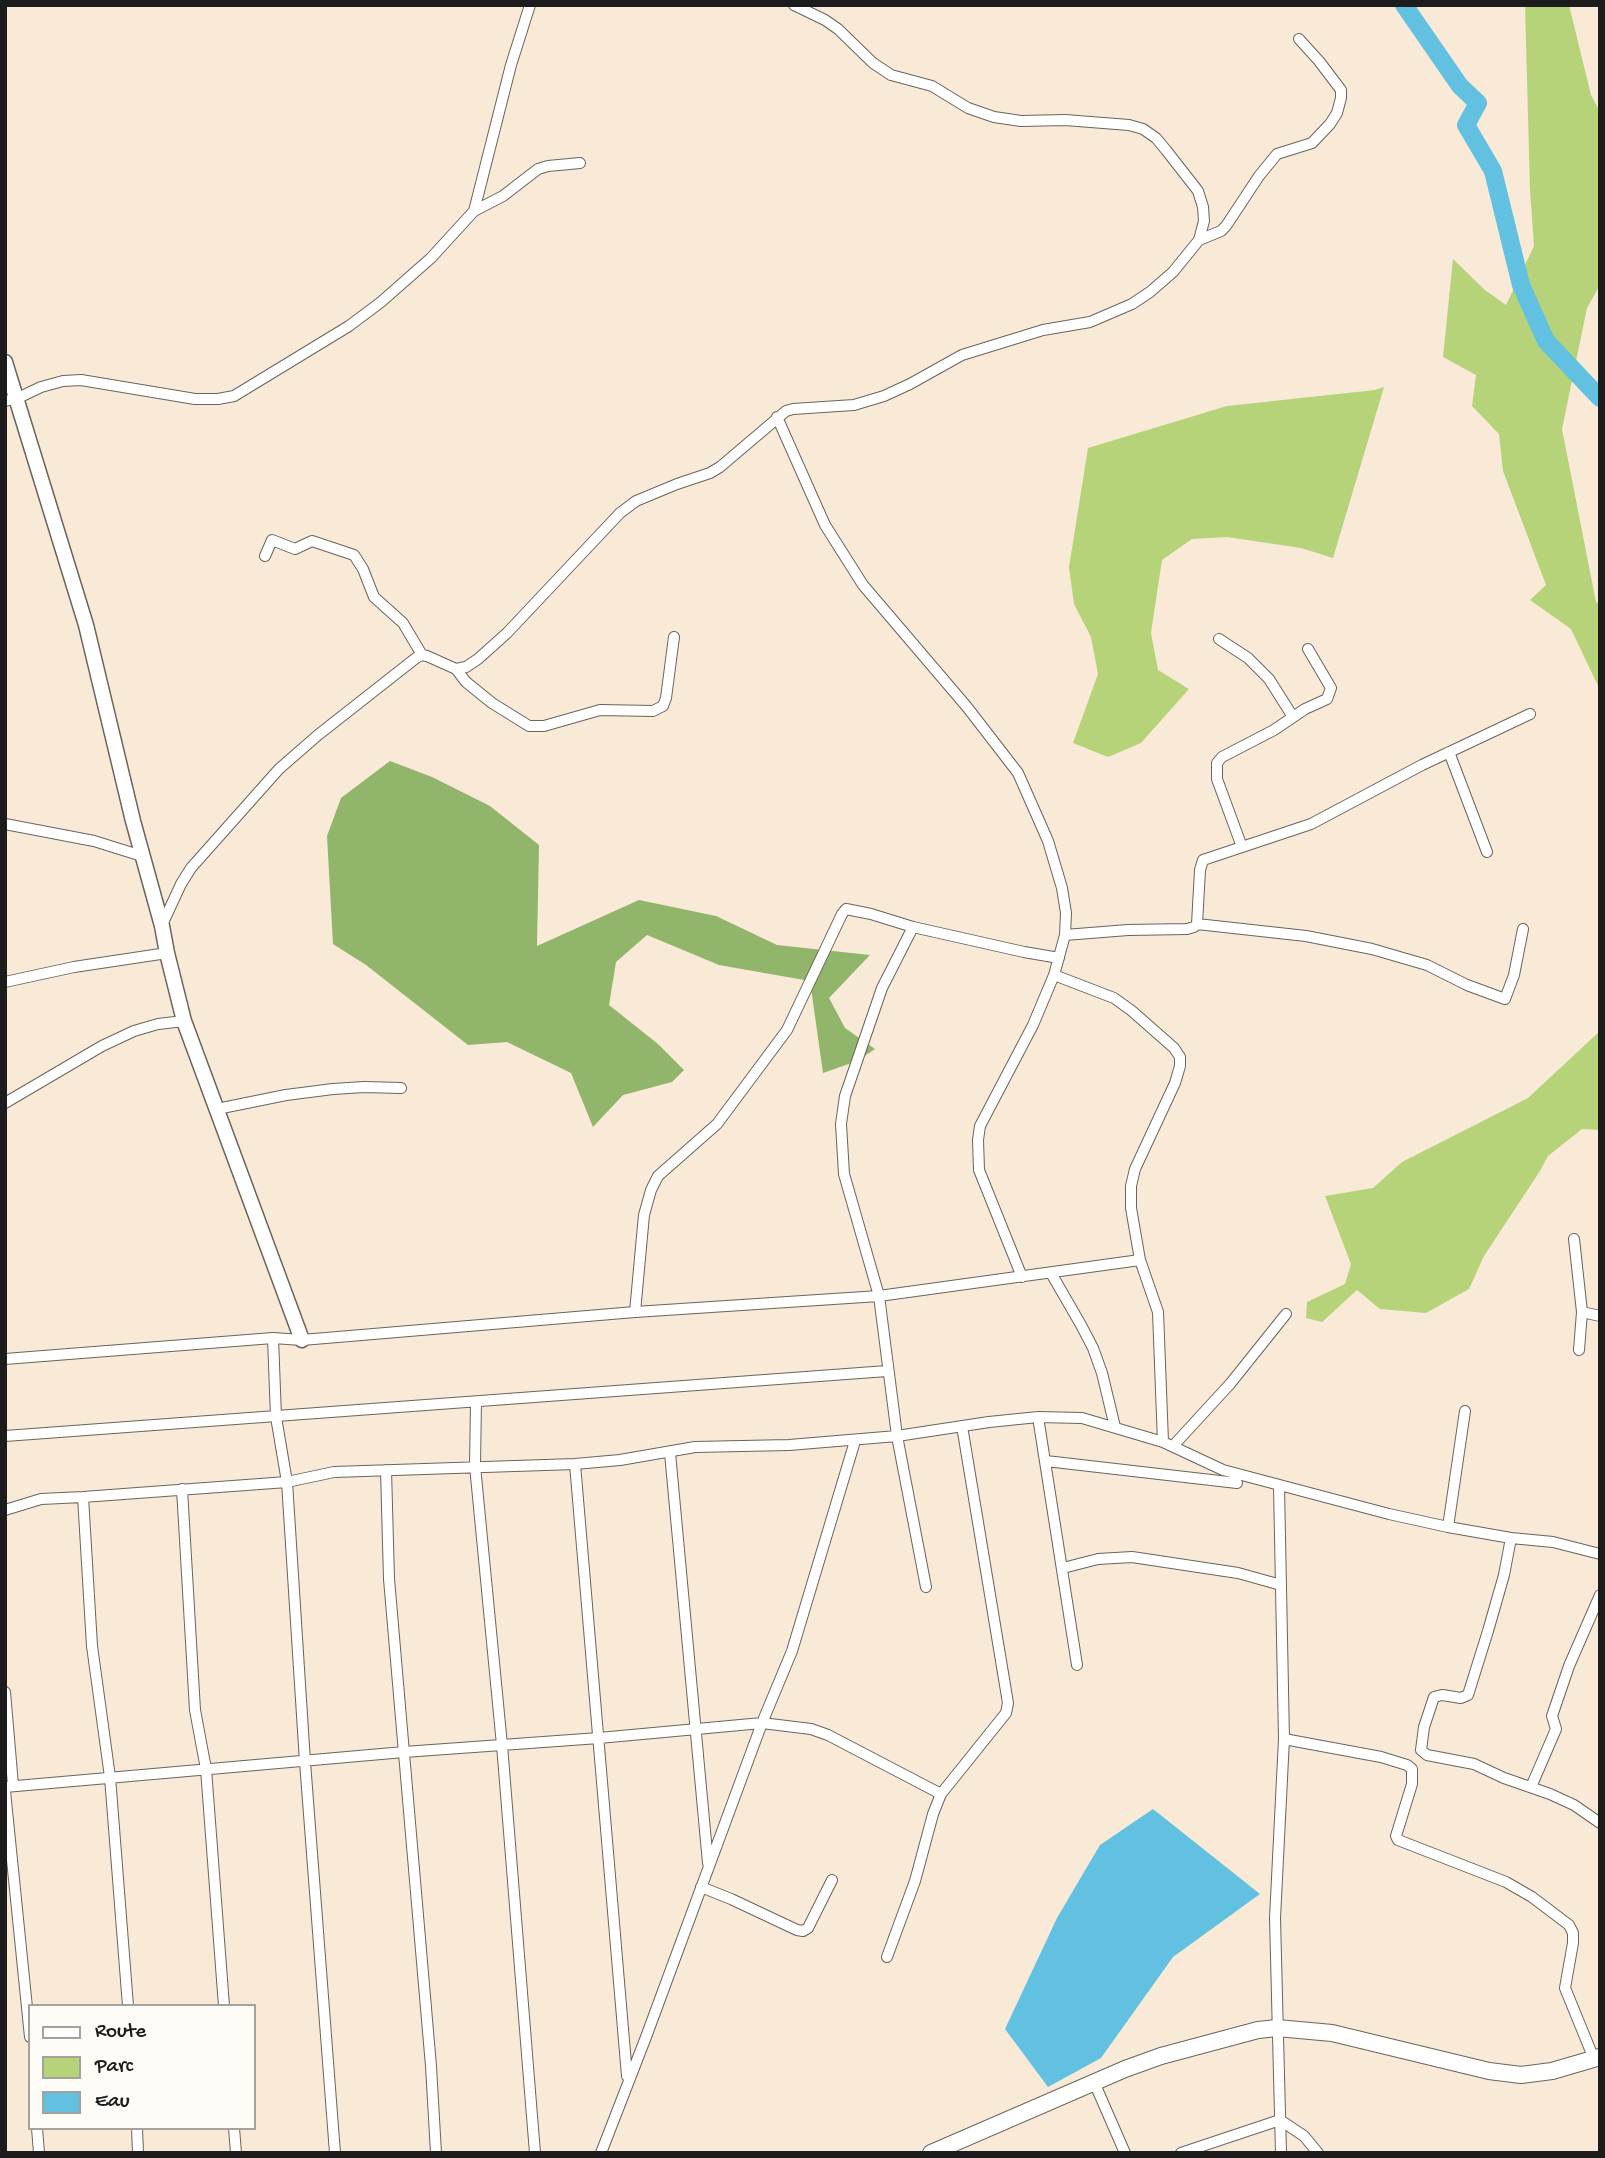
<!DOCTYPE html>
<html>
<head>
<meta charset="utf-8">
<style>
	body { margin:0 }
	#map { position:relative; width:1605px; height:2158px; overflow:hidden; background:#f8ead7; font-family:"Gochi Hand",sans-serif }
	canvas { display:block }
	.frame { position:absolute; inset:0; border:7px solid #1c1c1c; pointer-events:none }
	.legend { position:absolute; left:28px; top:2004px; width:228px; height:126px; box-sizing:border-box; background:#fdfcf7; border:2px solid #a3a29f; margin:0; padding:9px 12px; list-style:none; font-size:21px; color:#1c1c1c }
	.legend li { display:flex; align-items:center; gap:14px; height:35px }
	.legend b { width:35px; border:2px solid #a3a29f }
</style>
</head>
<body>
<div id="map">
<canvas width="1605" height="2158"></canvas>
<div class="frame"></div>
<ul class="legend">
<li><b style="height:9px;background:#fff"></b>Route</li>
<li><b style="height:19px;background:#b7d37a"></b>Parc</li>
<li><b style="height:19px;background:#62c0e0"></b>Eau</li>
</ul>
</div>
<script>
const ctx = document.querySelector('canvas').getContext('2d');
ctx.lineJoin = 'round';
function paint(path, color) { ctx.fillStyle = color; ctx.fill(path, 'evenodd'); }
const shape = rows => new Path2D(rows.map(r => 'M' + r).join(''));
function trace(path, color, width, dash) { ctx.strokeStyle = color; ctx.lineWidth = width; ctx.lineCap = dash ? 'butt' : 'round'; ctx.setLineDash(dash || []); ctx.stroke(path); }
const green = shape([
	[1525,5,1569,5,1591,95,1600,112,1600,285,1587,308,1562,429,1596,602,1600,605,1600,690,1571,629,1530,600,1546,585,1503,471,1499,434,1472,406,1476,375,1443,357,1453,259,1485,290,1506,305,1534,246,1530,190],
	[1384,387,1333,558,1301,548,1227,537,1192,539,1162,560,1151,633,1158,670,1189,689,1141,743,1108,757,1073,743,1098,674,1091,637,1074,604,1069,567,1088,448,1227,406,1375,390],
	[1600,1031,1600,1130,1582,1129,1548,1156,1540,1171,1484,1256,1469,1289,1426,1313,1380,1309,1357,1290,1322,1322,1306,1318,1307,1302,1345,1284,1351,1264,1325,1196,1373,1188,1402,1162,1528,1098]
]);
const forest = shape([
	[390,761,432,777,490,806,539,845,537,946,639,900,716,916,777,945,870,955,829,998,845,1028,875,1049,857,1061,823,1073,810,981,719,965,647,935,616,962,609,1005,658,1044,684,1070,672,1082,623,1095,593,1127,571,1073,507,1042,468,1045,366,965,333,944,327,836,341,798]
]);
const water = shape([
	[1153,1809,1260,1894,1173,1957,1101,2058,1048,2087,1005,2029,1057,1918,1100,1845]
]);
const river = shape([
	[1404,5,1460,86,1478,103,1466,125,1493,171,1521,285,1546,341,1600,398]
]);
const street = shape([
	[474,211,503,196,538,169,548,166,580,163],
	[1199,240,1221,231,1226,226,1259,176,1277,154,1312,143,1330,124,1337,113,1341,98,1341,90,1319,61,1299,39],
	[5,401,18,398,41,387,63,381,81,380,195,399,218,399,234,396,349,326,381,302,431,258,474,211,511,65,530,5],
	[777,417,825,525,863,585,967,707,1018,773,1048,841,1062,888,1066,913,1065,935,1054,975,1033,1025,980,1126,978,1140,979,1170,1022,1277],
	[265,556,272,540,295,549,312,541,354,555,363,569,374,597,403,623,422,655],
	[1219,639,1248,658,1269,679,1293,717],
	[456,669,466,682,492,703,529,726,544,726,600,710,653,711,663,706,666,698,674,637],
	[1449,752,1487,852],
	[5,824,94,841,142,856],
	[1242,847,1217,779,1217,763,1222,757,1274,730,1305,709,1327,699,1331,688,1308,649],
	[1197,924,1306,936,1372,949,1427,965,1467,985,1505,999,1514,975,1523,929],
	[162,925,181,884,191,868,279,769,318,735,416,658,422,655,427,656,456,669,466,667,478,659,507,633,620,513,636,501,677,484,710,473,720,467,786,411,793,409,854,405,884,396,910,384,962,355,1043,330,1090,322,1132,304,1150,292,1173,272,1199,240,1204,221,1203,207,1198,191,1166,150,1156,138,1143,129,1129,125,1065,120,1021,121,994,117,968,108,932,86,891,75,873,63,838,29,825,20,794,5],
	[1065,935,1128,930,1187,929,1194,927,1197,924,1200,870,1203,860,1311,824,1422,765,1530,714],
	[1054,975,1114,998,1132,1011,1174,1048,1180,1057,1180,1066,1175,1083,1135,1169,1131,1186,1131,1208,1140,1260,1158,1312,1163,1442],
	[5,982,74,967,167,953],
	[5,1103,102,1046,134,1031,158,1024,184,1021],
	[217,1109,286,1095,333,1089,364,1087,401,1088],
	[1574,1239,1582,1312,1600,1316],
	[1051,1273,1081,1325,1093,1348,1102,1373,1115,1427],
	[635,1312,644,1215,651,1190,658,1176,717,1124,787,1030,842,914,846,909,871,914,913,927,1024,952,1059,958],
	[273,1338,276,1417,287,1482,305,1762,335,2153],
	[1579,1350,1582,1312],
	[5,1359,273,1338,302,1340,635,1312,879,1296,1140,1260],
	[476,1402,475,1466,502,1745,535,2153],
	[1038,1417,1077,1665],
	[5,1436,887,1371],
	[1173,1446,1230,1384,1286,1314],
	[670,1453,708,1863],
	[1046,1461,1237,1483],
	[575,1464,627,2076],
	[386,1470,389,1579,431,2066,436,2153],
	[1279,1486,1284,1739,1275,1918,1281,2153],
	[182,1489,195,1710,206,1769,224,2006],
	[83,1497,92,1646,110,1777,128,2006],
	[5,1510,41,1499,83,1497,287,1482,334,1472,575,1464,620,1460,695,1447,789,1445,897,1436,879,1296,844,1174,841,1124,845,1096,882,988,913,927],
	[1448,1527,1465,1411],
	[1511,1538,1504,1575,1488,1631,1468,1695,1461,1698,1442,1695,1434,1697,1424,1727,1421,1750,1427,1755,1474,1764,1504,1778,1550,1794,1574,1805,1600,1823],
	[1063,1568,1098,1559,1132,1557,1238,1573,1281,1585],
	[926,1587,897,1436,989,1422,1038,1417,1082,1418,1163,1442,1223,1470,1389,1514,1448,1527,1511,1538,1553,1542,1600,1554],
	[5,1692,13,1785],
	[1284,1739,1381,1757,1407,1765,1412,1769,1412,1784,1396,1836,1398,1840,1506,1882,1532,1897,1569,1925,1573,1933,1573,1943,1565,1988,1594,2059],
	[5,1787,404,1752,599,1738,762,1723,811,1729,828,1735,941,1794],
	[1531,1787,1556,1729,1552,1716,1569,1666,1600,1595],
	[5,1791,30,2037],
	[701,1887,731,1899,797,1930,803,1931,808,1928,832,1880],
	[887,1957,915,1881,933,1814,941,1794,1006,1713,1008,1703,962,1426],
	[1094,2082,1125,2153],
	[37,2128,39,2153],
	[137,2128,138,2153],
	[234,2128,236,2153],
	[601,2153,646,2037,762,1723,792,1651,855,1441],
	[1181,2153,1280,2120,1304,2136,1318,2153]
]);
const secondary = shape([
	[5,362,86,625,133,821,162,926,167,953,184,1021,302,1340]
]);
const primary = shape([
	[931,2153,1125,2069,1161,2056,1258,2030,1277,2028,1332,2033,1489,2071,1521,2075,1552,2071,1600,2057]
]);
paint(green, '#b7d37a');
paint(forest, '#91b56a');
paint(water, '#62c0e0');
trace(river, '#62c0e0', 18);
trace(street, '#69645d', 12);
trace(secondary, '#69645d', 17);
trace(primary, '#69645d', 18);
trace(street, '#fff', 10);
trace(secondary, '#fff', 14);
trace(primary, '#fff', 16);
</script>
</body>
</html>
